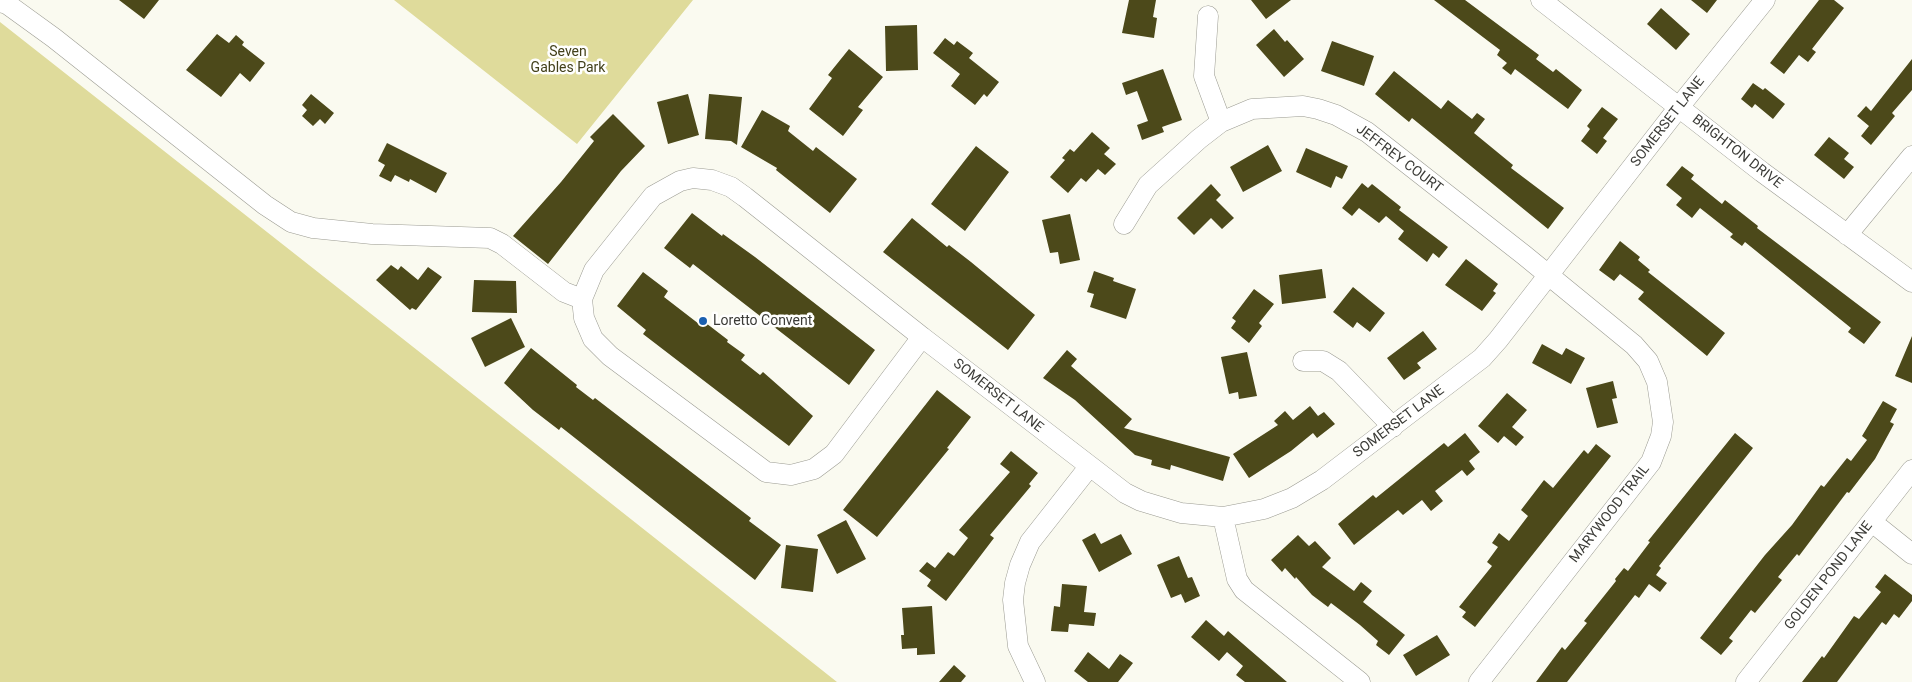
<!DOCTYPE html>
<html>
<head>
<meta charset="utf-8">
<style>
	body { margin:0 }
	canvas { display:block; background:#fafaf0 }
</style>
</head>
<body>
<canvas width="1912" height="682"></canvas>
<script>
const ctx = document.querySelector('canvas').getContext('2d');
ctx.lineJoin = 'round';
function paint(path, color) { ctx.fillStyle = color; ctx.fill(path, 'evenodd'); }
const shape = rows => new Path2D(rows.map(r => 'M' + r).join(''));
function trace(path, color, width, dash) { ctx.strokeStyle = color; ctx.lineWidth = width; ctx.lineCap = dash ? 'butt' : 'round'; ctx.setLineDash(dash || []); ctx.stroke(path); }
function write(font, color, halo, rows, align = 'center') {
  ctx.font = font + ' Roboto,sans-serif'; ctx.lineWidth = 5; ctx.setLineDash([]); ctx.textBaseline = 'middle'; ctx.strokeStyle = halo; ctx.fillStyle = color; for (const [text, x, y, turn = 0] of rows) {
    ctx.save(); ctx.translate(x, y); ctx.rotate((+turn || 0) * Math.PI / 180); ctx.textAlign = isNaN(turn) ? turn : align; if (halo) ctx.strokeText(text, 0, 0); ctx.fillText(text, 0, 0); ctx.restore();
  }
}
const green = shape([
	[394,0,693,0,577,144],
	[0,22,417,350,837,682,0,682]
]);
const building = shape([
	[119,0,159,0,144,19],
	[1129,0,1156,0,1153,17,1157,18,1154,38,1122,33],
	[1251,0,1291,0,1266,19],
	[1434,0,1465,0,1539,55,1536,59,1553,72,1556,69,1582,90,1568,109,1515,69,1511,75,1502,68,1507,63,1497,55,1500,50],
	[1691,0,1717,0,1707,13],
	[1819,0,1834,0,1844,8,1812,49,1816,52,1808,62,1799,55,1784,74,1770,63],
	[1661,8,1690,34,1676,50,1647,24],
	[917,25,918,70,886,71,885,26],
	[1274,29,1285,42,1287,40,1304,59,1284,77,1256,45],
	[217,34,229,43,236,35,244,42,242,45,265,63,250,82,240,73,221,97,186,70],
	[945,38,954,45,957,41,973,53,969,58,999,82,987,97,984,94,975,105,951,86,960,74,933,53],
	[1332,41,1374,56,1364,86,1321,71],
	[849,49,883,77,858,107,863,110,843,136,809,109,832,78,828,75],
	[1912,59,1912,90,1892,113,1895,116,1871,145,1861,136,1869,126,1857,116,1866,106,1871,111],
	[1163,69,1182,120,1162,127,1164,132,1142,140,1137,125,1148,121,1137,91,1126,95,1122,83],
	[1394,71,1441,109,1448,100,1472,119,1477,113,1485,119,1474,133,1513,165,1511,168,1564,208,1548,229,1412,118,1409,122,1375,94],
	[1753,83,1763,90,1765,88,1785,104,1773,119,1755,104,1752,108,1741,99],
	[311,94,334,113,325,124,320,119,313,126,302,116,307,110,302,105],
	[688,94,699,135,668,144,657,102],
	[709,94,742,97,737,145,731,141,705,139],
	[1602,107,1618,119,1603,138,1607,141,1597,154,1581,141,1590,129,1587,126],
	[762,110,790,126,788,131,813,151,816,147,857,179,830,213,776,170,777,168,741,147],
	[613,114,645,146,621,171,548,264,513,236,561,182,594,141,590,137],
	[1092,132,1110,148,1104,154,1116,164,1105,175,1098,169,1086,182,1081,178,1068,193,1050,177,1065,160,1062,158,1070,149,1074,152],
	[1829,137,1849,153,1844,159,1854,167,1844,179,1814,155],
	[387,143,447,173,436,193,410,179,409,182,395,175,391,182,379,176,385,165,378,161],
	[1268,145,1282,171,1243,192,1230,167],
	[976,146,1009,172,965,231,931,204],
	[1306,148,1348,166,1342,179,1336,176,1331,188,1296,172],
	[1682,166,1694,175,1691,179,1722,204,1725,200,1758,226,1757,228,1881,322,1864,344,1848,332,1851,328,1745,242,1742,246,1730,237,1733,234,1700,208,1692,218,1676,205,1682,198,1666,185],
	[1362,183,1368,188,1372,184,1401,207,1399,210,1448,247,1439,258,1433,253,1427,262,1398,239,1404,231,1386,216,1379,223,1359,208,1352,216,1342,208],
	[1211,184,1221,195,1216,200,1234,218,1222,229,1211,218,1194,235,1177,218],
	[692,213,722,236,723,234,755,257,875,350,849,385,693,264,690,268,664,248],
	[1070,214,1080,260,1060,264,1058,252,1050,253,1042,220],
	[912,218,947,247,949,245,971,262,1035,315,1008,350,883,252],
	[1620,241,1640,257,1638,260,1650,270,1648,272,1725,333,1707,356,1638,299,1644,292,1620,274,1614,281,1599,270],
	[1466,259,1498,284,1493,291,1496,293,1482,311,1445,285],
	[391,265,398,270,401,266,418,280,428,267,442,277,416,310,412,308,410,310,376,280],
	[1322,269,1326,298,1282,304,1279,275],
	[1094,271,1114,278,1113,281,1136,289,1126,319,1090,307,1094,294,1087,292],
	[643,272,668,291,664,297,699,324,702,320,728,340,727,342,745,355,741,360,760,375,763,372,813,416,789,446,643,334,646,330,617,306],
	[474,280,516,281,517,313,472,312],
	[1353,287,1385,313,1370,332,1357,322,1353,328,1333,312],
	[1254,289,1274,304,1259,323,1262,326,1249,343,1231,328,1236,321,1232,318],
	[511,318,525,347,485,367,471,338],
	[1423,331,1437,349,1417,363,1421,368,1404,380,1387,358],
	[1912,336,1912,383,1895,376],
	[1542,344,1562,355,1566,348,1585,358,1571,384,1532,363],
	[531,348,577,385,576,387,593,400,595,398,751,518,749,521,781,545,755,580,561,427,559,430,533,410,504,383],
	[1067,350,1077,359,1071,366,1132,419,1124,428,1230,457,1223,481,1171,465,1170,470,1151,465,1152,460,1135,455,1075,400,1043,378],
	[1247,352,1257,396,1239,399,1238,392,1229,394,1221,357],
	[1613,381,1617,398,1612,399,1618,423,1597,428,1586,388],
	[937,390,971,417,947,448,949,449,877,537,843,510],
	[1507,393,1527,410,1512,427,1524,437,1516,446,1504,436,1498,443,1478,426],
	[1883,401,1897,409,1890,422,1894,424,1875,459,1849,493,1847,492,1799,556,1797,554,1778,577,1782,580,1755,613,1751,610,1729,638,1733,641,1721,655,1700,638,1765,555,1792,525,1821,485,1824,487,1847,458,1851,461,1867,440,1862,436],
	[1310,406,1318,416,1324,412,1335,424,1317,438,1313,433,1291,451,1249,478,1233,454,1278,425,1274,421,1285,411,1293,420],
	[1465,433,1480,452,1469,461,1475,469,1467,476,1462,470,1435,491,1443,501,1431,511,1422,500,1403,515,1398,510,1354,545,1338,524,1373,495,1376,498,1444,443,1448,447],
	[1735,433,1753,448,1659,566,1661,568,1656,575,1667,583,1660,592,1649,584,1639,598,1635,595,1567,682,1536,682,1562,647,1565,650,1587,623,1584,621,1616,581,1615,579,1624,568,1628,571,1650,542,1648,541],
	[1596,444,1611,456,1475,627,1462,617,1466,612,1459,607,1492,566,1487,562,1498,547,1492,543,1499,533,1509,541,1528,516,1521,510,1544,480,1553,488,1584,450,1588,454],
	[1011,451,1038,473,1029,484,1031,486,990,535,994,538,946,601,927,586,931,580,919,571,927,562,935,568,948,552,954,556,968,538,959,530,1010,472,1000,464],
	[846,520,866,559,837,574,817,535],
	[1095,533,1101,544,1121,534,1132,554,1099,572,1082,540],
	[1298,535,1309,546,1315,541,1331,558,1322,567,1354,591,1361,582,1372,591,1363,602,1405,635,1389,655,1376,645,1378,641,1360,625,1331,603,1328,607,1312,595,1296,577,1295,579,1285,568,1282,572,1271,560],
	[786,545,818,549,813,592,781,588],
	[1179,556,1188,578,1192,577,1200,596,1185,603,1181,594,1171,598,1157,565],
	[1885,574,1912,595,1912,601,1899,618,1894,614,1886,625,1882,622,1837,682,1802,682,1822,656,1824,658,1854,616,1859,619,1881,592,1875,587],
	[1062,584,1087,586,1084,612,1096,613,1094,626,1069,624,1068,632,1051,631,1054,606,1060,607],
	[932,606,935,654,917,655,917,648,902,649,901,635,904,635,902,608],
	[1206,620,1224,636,1228,631,1287,682,1245,682,1236,675,1243,666,1227,652,1219,661,1191,637],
	[1437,635,1450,655,1416,676,1403,655],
	[1088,652,1109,669,1120,654,1133,663,1118,682,1088,682,1074,671],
	[954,665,966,676,961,682,939,682]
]);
const minor = shape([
	[1541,0,1762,172,1912,282],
	[0,2,7,4,54,38,265,205,291,222,313,228,372,234,490,238,502,244,564,292,582,299],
	[1208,16,1204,76,1221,122],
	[1124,224,1148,185,1199,139,1221,122,1252,109,1303,106,1318,109,1336,115,1367,132,1524,255,1634,345,1648,361,1657,382,1663,422,1661,436,1651,462,1479,682],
	[1847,235,1912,156],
	[922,337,745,197,731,187,712,180,693,178,680,181,653,196,594,270,582,299,584,318,593,339,610,356,766,472,791,475,814,469,834,454,922,337,1125,493,1141,501,1181,513,1223,517,1264,509,1292,498,1322,480,1482,358,1498,340,1679,107,1765,0],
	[1303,361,1323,361,1339,371,1393,427],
	[1223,517,1237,579,1244,590,1360,682],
	[1872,522,1912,554],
	[1035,682,1018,646,1013,600,1015,583,1020,565,1030,542,1089,467],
	[1746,682,1912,470]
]);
const markers = [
	[703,321,5,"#1a5faf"]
];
const parkNames = [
	["Seven",568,52],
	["Gables Park",568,68]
];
const streetNames = [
	["SOMERSET LANE",1668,122,-52],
	["BRIGHTON DRIVE",1737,152,38],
	["JEFFREY COURT",1399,159,37],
	["SOMERSET LANE",998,396,38],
	["SOMERSET LANE",1399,422,-37],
	["MARYWOOD TRAIL",1610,514,-52],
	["GOLDEN POND LANE",1829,576,-52]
];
const poiNames = [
	["Loretto Convent",713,321]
];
paint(green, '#dfdb9b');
paint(building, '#4c491a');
trace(minor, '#9b9b92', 21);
trace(minor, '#fff', 20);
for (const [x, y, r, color] of markers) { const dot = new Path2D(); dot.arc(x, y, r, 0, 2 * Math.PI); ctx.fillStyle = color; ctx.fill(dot); trace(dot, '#fffffe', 2); }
write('14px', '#43411b', '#fffffe', parkNames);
write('14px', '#3b3b37', '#fffffe', streetNames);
write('14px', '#3b3b37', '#fffffe', poiNames, 'left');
</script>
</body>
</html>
